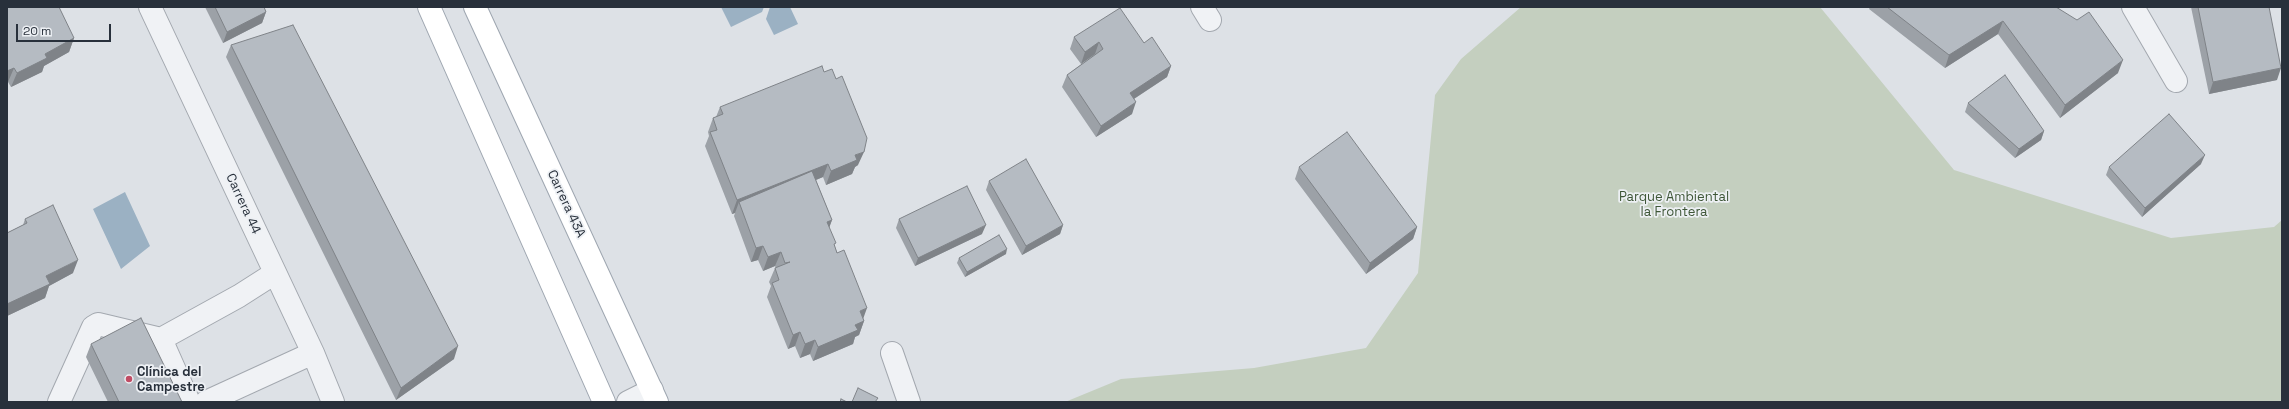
<!DOCTYPE html>
<html>
<head>
<meta charset="utf-8">
<style>
	body { margin:0 }
	#map { position:relative; width:2289px; height:409px; overflow:hidden; background:#dde1e6; font-family:"Space Grotesk",sans-serif }
	canvas { display:block }
	.frame { position:absolute; inset:0; border:8px solid #28303b; pointer-events:none }
	.scale { position:absolute; left:16px; top:24px; width:95px; height:18px; box-sizing:border-box; border:2px solid #28303b; border-top:0; padding-left:5px; font-size:12px; line-height:14px; white-space:nowrap; color:#28303b; -webkit-text-stroke:3px #edf0f4; paint-order:stroke }
</style>
</head>
<body>
<div id="map">
<canvas width="2289" height="409"></canvas>
<div class="frame"></div>
<div class="scale">20 m</div>
</div>
<script>
const ctx = document.querySelector('canvas').getContext('2d');
ctx.lineJoin = 'round';
function paint(path, color) { ctx.fillStyle = color; ctx.fill(path, 'evenodd'); }
const shape = rows => new Path2D(rows.map(r => 'M' + r).join(''));
function trace(path, color, width, dash) { ctx.strokeStyle = color; ctx.lineWidth = width; ctx.lineCap = dash ? 'butt' : 'round'; ctx.setLineDash(dash || []); ctx.stroke(path); }
function write(font, color, halo, rows, align = 'center') {
  ctx.font = font + ' "Space Grotesk",sans-serif'; ctx.lineWidth = 3.5; ctx.setLineDash([]); ctx.textBaseline = 'middle'; ctx.strokeStyle = halo; ctx.fillStyle = color; for (const [text, x, y, turn = 0] of rows) {
    ctx.save(); ctx.translate(x, y); ctx.rotate((+turn || 0) * Math.PI / 180); ctx.textAlign = isNaN(turn) ? turn : align; if (halo) ctx.strokeText(text, 0, 0); ctx.fillText(text, 0, 0); ctx.restore();
  }
}
const green = shape([
	[1521,7,1820,7,1954,170,2171,238,2274,227,2282,220,2282,402,1065,402,1121,379,1254,368,1366,348,1418,273,1435,95,1461,59]
]);
const water = shape([
	[721,7,764,7,762,12,731,27],
	[770,7,790,7,798,24,774,35,766,19],
	[125,192,150,246,121,269,93,209]
]);
const minor = shape([
	[150,7,313,353,333,402],
	[1202,7,1210,20],
	[2133,7,2176,81],
	[161,339,189,402],
	[892,353,909,402],
	[59,402,93,327,98,324,161,339,239,296,275,273],
	[206,402,313,353],
	[628,402,652,390]
]);
const major = shape([
	[429,7,604,402],
	[475,7,657,402]
]);
const wall = shape([
	[7,7,74,38,69,52,44,66,42,72,11,87,8,82],
	[205,7,264,7,266,12,262,23,223,43],
	[1870,7,2056,7,2118,73,2060,118,1998,34,1945,68,1869,9],
	[2191,7,2269,7,2277,80,2209,94],
	[1074,37,1144,43,1171,66,1167,77,1134,99,1132,114,1096,137,1062,87,1067,75,1095,54,1081,64,1070,49],
	[231,45,454,359,396,400,226,57],
	[1968,103,2044,131,2041,140,2015,158,1965,112],
	[720,107,858,165,855,167,852,174,826,185,823,177,816,180,832,220,829,227,835,247,864,321,859,335,855,337,853,344,813,361,810,354,800,358,795,346,788,349,767,297,771,286,769,282,775,268,776,268,775,266,763,271,758,260,751,262,734,216,735,213,732,214,705,146,709,136,708,132,713,118,716,117],
	[2201,164,2142,217,2106,175,2109,167],
	[1299,167,1417,227,1413,239,1366,274,1295,179],
	[989,181,1063,225,1060,234,1022,255,986,190],
	[25,219,73,273,49,286,45,298,7,316,7,233,23,225],
	[899,219,982,234,915,266,896,228],
	[1006,254,965,277,957,263,959,258],
	[91,344,182,402,108,402,86,357]
]);
const shadedWall = shape([
	[266,12,262,23,223,43,227,32],
	[2003,21,1998,34,1945,68,1949,55],
	[74,38,69,52,44,66,42,72,11,87,17,73,45,54],
	[1099,42,1095,54,1081,64,1085,52],
	[2123,60,2118,73,2060,118,2065,105],
	[1171,66,1167,77,1126,104,1130,93],
	[14,68,8,82,7,82,7,71],
	[2281,68,2277,80,2209,94,2213,82],
	[1136,102,1132,114,1096,137,1101,126],
	[2044,131,2041,140,2015,158,2019,149],
	[864,152,858,165,855,167,852,174,826,185,831,171,855,155],
	[2205,155,2201,164,2142,217,2145,208],
	[828,164,823,177,742,210,739,202,735,213,732,214,737,200],
	[832,220,827,234,827,222],
	[986,225,982,234,915,266,918,258],
	[1063,225,1060,234,1022,255,1026,246],
	[1417,227,1413,239,1366,274,1370,263],
	[763,246,758,260,751,262,756,248],
	[1007,249,1006,254,965,277,967,272],
	[781,252,775,266,763,271,768,257],
	[78,260,73,273,49,286,45,298,7,316,7,304,46,276],
	[867,308,862,322,860,311],
	[864,321,859,335,855,337,853,344,813,361,818,347,855,325],
	[800,332,795,346,788,349,793,335],
	[815,340,810,354,800,358,805,344],
	[458,346,454,359,396,400,401,388]
]);
const building = shape([
	[7,7,59,7,74,38,45,54,47,58,17,73,14,68,7,71,7,7],
	[215,7,264,7,266,12,227,32,215,7],
	[1887,7,2056,7,2077,20,2089,12,2123,60,2065,105,2003,21,1949,55,1887,7],
	[2198,7,2269,7,2281,68,2213,82,2198,7],
	[1120,8,1144,43,1152,37,1171,66,1130,93,1136,102,1101,126,1067,75,1103,49,1099,42,1085,52,1074,37,1120,8],
	[293,25,458,346,401,388,231,45,293,25],
	[822,66,824,72,832,69,836,79,842,76,867,138,864,152,855,155,857,160,831,171,828,164,737,200,710,132,717,130,713,118,723,114,720,107,822,66],
	[2005,75,2044,131,2019,149,1968,103,2005,75],
	[2169,114,2205,155,2145,208,2109,167,2169,114],
	[1347,132,1417,227,1370,263,1299,167,1347,132],
	[1026,159,1063,225,1026,246,989,181,1026,159],
	[812,171,832,220,827,222,836,243,834,244,837,253,844,250,867,308,860,311,864,321,855,325,858,330,818,347,815,340,805,344,800,332,793,335,772,283,779,280,775,268,790,262,785,263,781,252,768,257,763,246,756,248,739,202,812,171],
	[967,186,986,225,918,258,899,219,967,186],
	[53,205,78,260,46,276,50,284,7,304,7,233,27,223,25,219,53,205],
	[999,235,1007,249,967,272,959,258,999,235],
	[141,318,182,402,119,402,91,344,141,318],
	[858,388,878,398,875,402,852,402,858,388],
	[841,399,847,402,840,402,841,399]
]);
const markers = [
	[129,379,4,"#c14c64"]
];
const parkNames = [
	["Parque Ambiental",1674,197],
	["la Frontera",1674,212]
];
const streetNames = [
	["Carrera 44",243,204,65],
	["Carrera 43A",566,204,65]
];
const poiNames = [
	["Clínica del",137,372],
	["Campestre",137,387]
];
paint(green, '#c4cfbf');
paint(water, '#9bb1c3');
trace(minor, '#a3a8af', 24);
trace(major, '#9ea6b0', 24);
trace(minor, '#f0f2f5', 22);
trace(major, '#fff', 22);
paint(wall, '#9ca1a7');
paint(shadedWall, '#7f8388');
paint(building, '#b5bbc2');
trace(building, '#7f8388', 1);
for (const [x, y, r, color] of markers) { const dot = new Path2D(); dot.arc(x, y, r, 0, 2 * Math.PI); ctx.fillStyle = color; ctx.fill(dot); trace(dot, '#edf0f4', 1.5); }
write('13px', '#3e5637', '#edf0f4', parkNames);
write('13px', '#28303b', '#edf0f4', streetNames);
write('bold 13px', '#28303b', '#edf0f4', poiNames, 'left');
</script>
</body>
</html>
